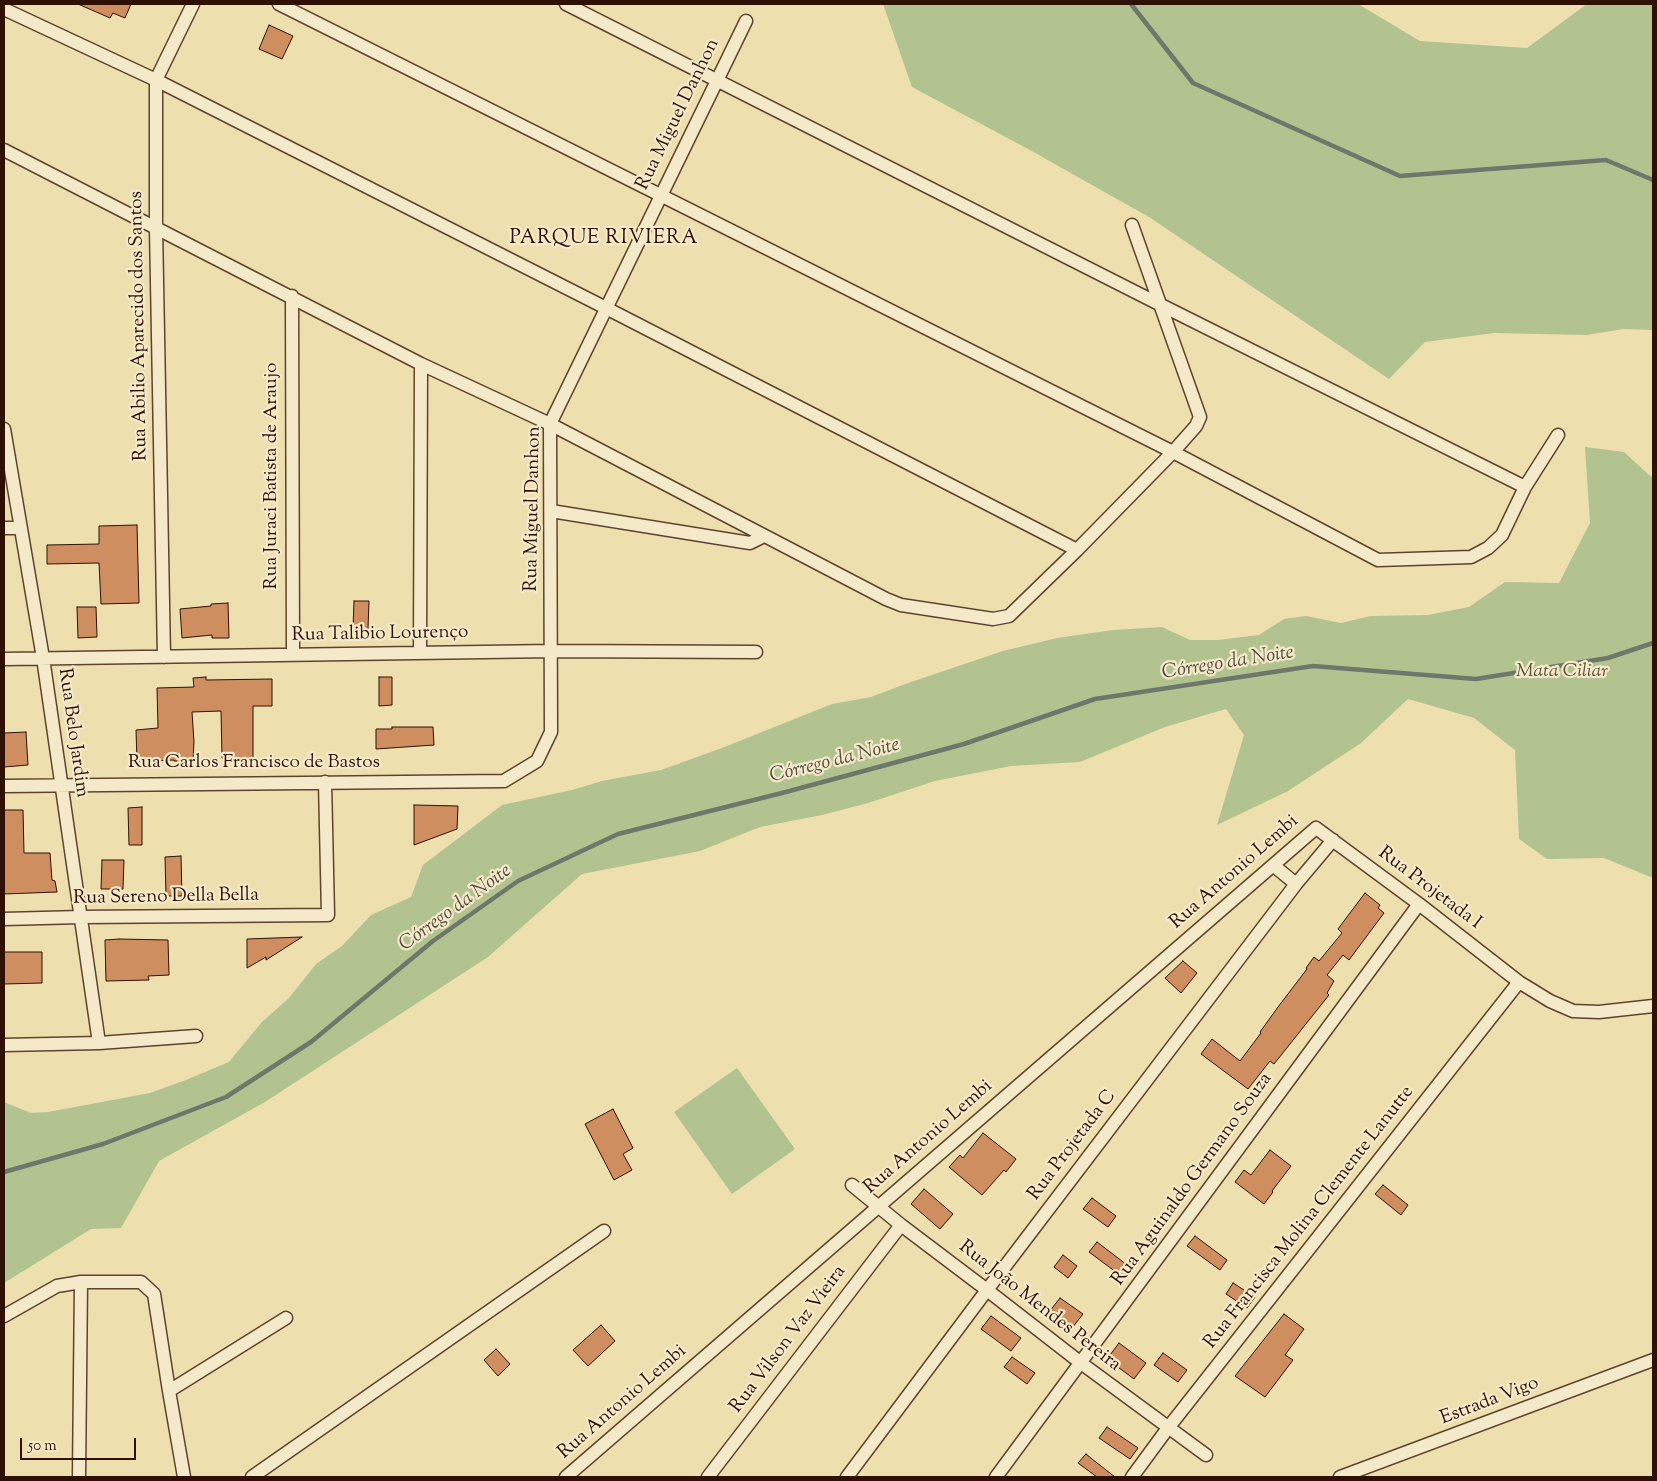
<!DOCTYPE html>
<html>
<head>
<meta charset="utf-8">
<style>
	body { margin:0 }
	#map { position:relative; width:1657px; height:1481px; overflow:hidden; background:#eedfae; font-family:"Sorts Mill Goudy",serif }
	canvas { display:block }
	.frame { position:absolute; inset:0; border:5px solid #2e1005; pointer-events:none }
	.scale { position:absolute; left:20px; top:1438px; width:116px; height:22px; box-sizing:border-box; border:2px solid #2e1005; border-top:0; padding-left:6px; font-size:15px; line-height:18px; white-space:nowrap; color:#2e1005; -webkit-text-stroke:4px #f4eaca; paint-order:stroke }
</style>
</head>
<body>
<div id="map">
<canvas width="1657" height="1481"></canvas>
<div class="frame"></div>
<div class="scale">50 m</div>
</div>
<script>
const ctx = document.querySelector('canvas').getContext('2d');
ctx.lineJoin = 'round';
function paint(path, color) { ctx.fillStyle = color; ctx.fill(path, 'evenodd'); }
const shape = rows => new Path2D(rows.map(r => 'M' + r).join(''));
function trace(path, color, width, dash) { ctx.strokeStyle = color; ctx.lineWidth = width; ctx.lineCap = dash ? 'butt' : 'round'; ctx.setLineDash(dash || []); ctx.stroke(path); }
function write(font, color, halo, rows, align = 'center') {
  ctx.font = font + ' "Sorts Mill Goudy",serif'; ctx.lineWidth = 4.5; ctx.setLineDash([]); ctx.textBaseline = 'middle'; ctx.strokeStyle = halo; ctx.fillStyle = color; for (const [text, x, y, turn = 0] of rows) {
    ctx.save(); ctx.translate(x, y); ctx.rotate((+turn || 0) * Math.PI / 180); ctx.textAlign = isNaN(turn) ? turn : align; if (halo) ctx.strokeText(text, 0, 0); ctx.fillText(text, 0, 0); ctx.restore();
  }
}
const green = shape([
	[883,4,1358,4,1420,41,1527,48,1587,4,1653,4,1653,330,1624,329,1586,335,1494,333,1425,342,1389,379,1149,217,1028,149,912,87],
	[1585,447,1624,452,1649,475,1653,477,1653,878,1604,858,1547,859,1519,839,1515,750,1474,718,1408,699,1361,743,1288,791,1217,825,1244,735,1226,709,1165,727,1080,762,1011,766,935,781,868,803,822,815,760,827,700,851,582,874,488,957,265,1102,159,1161,121,1228,91,1229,4,1283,4,1102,31,1113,48,1112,150,1093,186,1080,229,1062,262,1022,289,998,316,964,342,946,371,915,411,897,423,865,502,805,572,790,602,781,661,770,722,748,832,704,871,697,908,683,1003,651,1057,638,1113,630,1162,627,1190,640,1218,640,1259,635,1284,619,1306,616,1341,623,1371,616,1428,615,1469,607,1505,582,1559,583,1590,523],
	[737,1068,795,1149,732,1194,674,1112]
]);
const stream = shape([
	[1131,4,1193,83,1400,176,1606,160,1653,180],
	[4,1172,103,1144,226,1097,311,1042,433,941,518,881,618,834,782,793,964,744,1095,699,1313,666,1476,679,1608,658,1653,643]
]);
const building = shape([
	[78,4,131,4,125,18,113,13,110,18,78,4],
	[269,25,293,36,282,59,259,49,269,25],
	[137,525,139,603,101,604,99,563,47,564,47,545,99,544,99,526,137,525],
	[354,601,369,601,368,629,353,628,354,601],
	[228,603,229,638,212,638,212,635,182,638,180,609,211,606,211,604,228,603],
	[77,607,96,607,97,637,78,638,77,607],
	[206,677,206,680,272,679,272,706,253,706,253,763,239,764,238,758,222,758,221,711,192,712,194,742,193,761,174,761,174,760,137,762,136,730,158,728,157,688,194,687,193,678,206,677],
	[379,677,392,677,392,705,379,706,379,677],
	[392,727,433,727,434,745,376,749,376,729,392,729,392,727],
	[26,732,28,765,4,767,4,733,26,732],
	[414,805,458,806,457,829,414,845,414,805],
	[142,807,142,845,129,845,128,808,142,807],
	[4,810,23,810,24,853,50,853,52,880,55,881,57,892,4,894,4,810],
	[181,856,182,896,166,896,165,857,181,856],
	[102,860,124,860,123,889,101,889,102,860],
	[1365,893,1380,905,1378,908,1384,913,1349,960,1343,955,1327,975,1334,981,1327,993,1329,995,1274,1064,1270,1061,1248,1089,1201,1054,1212,1039,1240,1061,1261,1033,1260,1032,1278,1007,1307,969,1306,968,1314,957,1319,961,1342,933,1338,929,1365,893],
	[302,937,266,960,266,957,247,968,247,939,302,937],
	[119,939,168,940,169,975,148,976,149,980,106,981,105,940,119,939],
	[4,952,42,952,42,983,4,984,4,952],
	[1183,961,1197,973,1181,993,1165,978,1183,961],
	[613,1109,633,1148,623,1154,632,1170,614,1180,585,1124,613,1109],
	[983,1133,1016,1159,1006,1172,1004,1170,982,1195,949,1167,960,1155,963,1158,983,1133],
	[1270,1150,1291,1166,1272,1191,1273,1192,1264,1204,1235,1182,1244,1170,1251,1175,1270,1150],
	[1383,1185,1408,1205,1401,1215,1375,1194,1383,1185],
	[924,1189,953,1214,940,1229,911,1204,924,1189],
	[1092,1198,1116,1216,1108,1227,1083,1209,1092,1198],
	[1195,1236,1227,1260,1220,1270,1187,1246,1195,1236],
	[1097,1242,1131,1268,1124,1278,1089,1252,1097,1242],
	[1063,1255,1077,1266,1068,1278,1054,1267,1063,1255],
	[1233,1283,1255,1297,1247,1308,1226,1294,1233,1283],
	[1060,1298,1083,1314,1072,1328,1049,1312,1060,1298],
	[1284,1314,1304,1329,1285,1355,1293,1360,1265,1397,1235,1376,1284,1314],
	[991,1316,1021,1338,1011,1351,981,1329,991,1316],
	[601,1325,615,1341,588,1366,573,1350,601,1325],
	[1119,1343,1146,1363,1134,1379,1107,1359,1119,1343],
	[496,1349,510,1364,498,1376,484,1360,496,1349],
	[1163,1353,1187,1370,1178,1382,1154,1365,1163,1353],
	[1012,1357,1035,1373,1027,1384,1004,1367,1012,1357],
	[1107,1427,1138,1448,1130,1459,1099,1438,1107,1427],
	[1086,1454,1092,1459,1115,1477,1097,1477,1078,1463,1086,1454]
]);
const minor = shape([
	[279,4,1173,452,1378,560,1471,557,1488,548,1502,535,1525,487,1558,435],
	[566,4,1161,305,1525,487],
	[4,9,156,80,606,308,1077,550],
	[4,150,421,364,550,424,886,599,901,605,993,619,1009,616,1077,550,1173,452,1196,426,1200,417,1132,225],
	[292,296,293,655],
	[4,429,43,658,99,1043],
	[551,511,750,543,764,536],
	[4,528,20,528],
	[420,653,421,364],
	[164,657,156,228,156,80,193,4],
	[4,659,552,651,756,652],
	[4,786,504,781,537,761,551,732,550,424,746,21],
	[1273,865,1296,884],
	[4,919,81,917,328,915,325,782],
	[4,1045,99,1043,196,1036],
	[852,1185,901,1225,987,1290,1081,1363,1206,1455],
	[4,1316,57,1286,81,1282,141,1282,154,1294,169,1391],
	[79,1477,81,1282],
	[184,1477,169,1391,286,1318],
	[252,1477,604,1231],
	[566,1477,1316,828,1419,904,1519,982,1550,1001,1573,1011,1599,1012,1653,1006],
	[708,1477,901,1225],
	[847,1477,987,1290,1296,884,1333,840],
	[996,1477,1419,904],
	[1132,1477,1168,1428,1519,982],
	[1340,1477,1653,1360]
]);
const streetNames = [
	["Rua Miguel Danhon",679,115,-64],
	["Rua Abilio Aparecido dos Santos",140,326,-91],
	["Rua Juraci Batista de Araujo",273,476,-90],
	["Rua Miguel Danhon",534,509,-89],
	["Rua Talibio Lourenço",380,635,-1],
	["Rua Belo Jardim",72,733,82],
	["Rua Carlos Francisco de Bastos",254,764],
	["Rua Antonio Lembi",1235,873,-41],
	["Rua Projetada I",1429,889,37],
	["Rua Sereno Della Bella",166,898,-1],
	["Rua Antonio Lembi",929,1138,-41],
	["Rua Projetada C",1073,1146,-53],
	["Rua Aguinaldo Germano Souza",1193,1180,-54],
	["Rua Francisca Molina Clemente Lanutte",1310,1218,-52],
	["Rua João Mendes Pereira",1039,1307,38],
	["Rua Vilson Vaz Vieira",789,1340,-53],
	["Estrada Vigo",1490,1402,-21],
	["Rua Antonio Lembi",623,1403,-41]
];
const parkNames = [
	["Mata Ciliar",1562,673]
];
const neighbourhoodNames = [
	["PARQUE RIVIERA",604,240]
];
const waterNames = [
	["Córrego da Noite",1228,664,-9],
	["Córrego da Noite",835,762,-14],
	["Córrego da Noite",456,909,-36]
];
paint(green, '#b2c390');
trace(stream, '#6f776b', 4.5);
paint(building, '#ce8e60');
trace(building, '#2e1005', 1);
trace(minor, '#5e442f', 15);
trace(minor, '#f4eaca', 12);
write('19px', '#2e1005', '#f4eaca', streetNames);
write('italic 19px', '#5c4f36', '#f4eaca', parkNames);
ctx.letterSpacing = '1px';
write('20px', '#2e1005', '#f4eaca', neighbourhoodNames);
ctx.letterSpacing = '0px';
write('italic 20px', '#544c40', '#f4eaca', waterNames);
</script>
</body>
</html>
